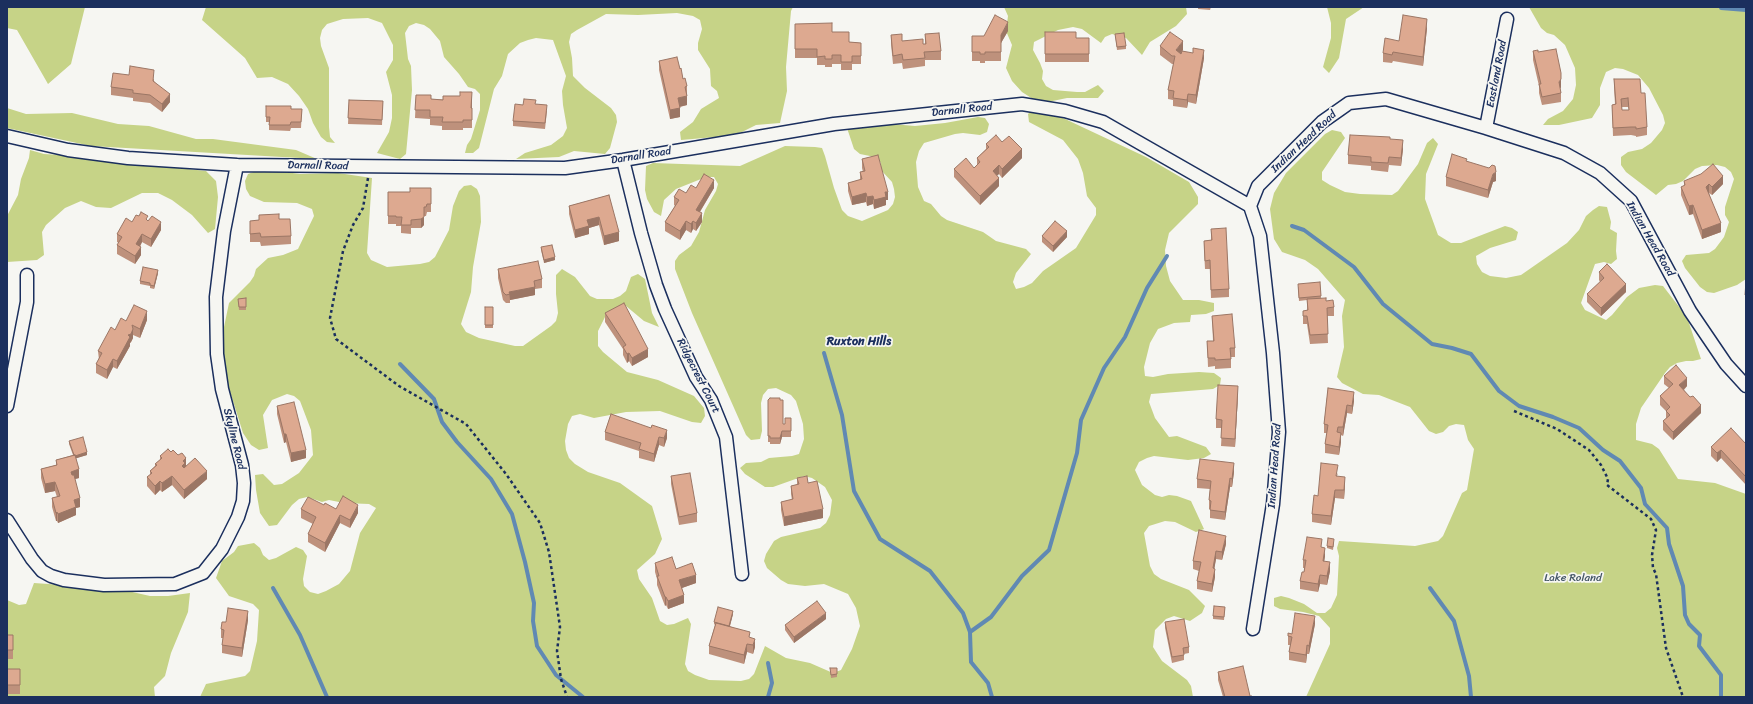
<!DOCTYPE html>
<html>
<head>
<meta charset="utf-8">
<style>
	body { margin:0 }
	#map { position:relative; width:1753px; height:704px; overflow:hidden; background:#f6f6f2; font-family:Sriracha,sans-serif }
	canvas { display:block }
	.frame { position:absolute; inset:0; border:8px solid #1b2f5e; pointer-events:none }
</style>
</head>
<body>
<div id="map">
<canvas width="1753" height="704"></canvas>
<div class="frame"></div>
</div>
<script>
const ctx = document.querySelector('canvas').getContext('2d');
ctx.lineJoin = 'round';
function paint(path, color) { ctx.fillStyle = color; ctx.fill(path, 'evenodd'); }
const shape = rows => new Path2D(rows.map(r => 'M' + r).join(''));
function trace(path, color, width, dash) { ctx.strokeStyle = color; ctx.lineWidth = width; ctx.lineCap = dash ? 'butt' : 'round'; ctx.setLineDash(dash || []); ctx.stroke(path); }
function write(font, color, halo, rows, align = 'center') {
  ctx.font = font + ' Sriracha,sans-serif'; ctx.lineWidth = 3.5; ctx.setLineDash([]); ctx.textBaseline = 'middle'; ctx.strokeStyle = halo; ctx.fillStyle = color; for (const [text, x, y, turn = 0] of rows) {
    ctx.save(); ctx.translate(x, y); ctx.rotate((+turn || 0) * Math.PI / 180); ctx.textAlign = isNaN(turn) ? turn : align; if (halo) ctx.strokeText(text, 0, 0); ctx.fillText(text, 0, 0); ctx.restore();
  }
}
const green = shape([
	[7,7,85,7,71,64,48,84,17,30,7,28],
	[206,7,793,7,791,11,786,67,787,91,780,123,756,125,742,132,727,136,681,140,680,132,693,122,701,109,719,98,717,91,711,86,710,69,698,50,698,43,702,29,700,20,693,16,677,13,638,15,606,14,577,30,571,34,569,42,572,58,573,76,585,88,611,108,616,115,617,122,610,148,605,154,574,151,559,157,516,159,525,153,551,145,563,136,567,128,563,105,562,91,566,76,553,40,536,38,528,40,520,43,508,54,502,76,494,89,479,148,473,153,465,153,467,145,471,139,480,110,480,94,475,89,468,87,459,74,444,57,440,41,430,29,424,25,416,23,409,26,405,33,408,59,411,66,412,90,406,154,400,159,377,153,389,132,392,118,392,95,386,72,393,60,393,45,382,23,368,18,343,19,327,24,322,30,320,38,321,46,329,68,329,127,330,137,335,143,327,142,321,137,313,123,308,109,299,96,288,84,272,77,257,78,245,58,202,20],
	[1004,7,1186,7,1187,14,1176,26,1150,42,1142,55,1126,38,1112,34,1105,37,1101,43,1082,29,1073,27,1058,30,1034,42,1033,50,1040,63,1043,71,1042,79,1046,86,1053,90,1077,92,1085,92,1098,85,1104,91,1098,98,1067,98,1043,103,1036,101,1022,92,1012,81,1006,68,1012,45,1006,31,1008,16],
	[1327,7,1364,7,1346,19,1339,58,1329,73,1323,67,1331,38,1331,23],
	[1529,7,1746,7,1746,279,1737,285,1714,293,1707,292,1700,287,1685,268,1682,261,1686,255,1709,253,1715,249,1724,237,1729,222,1725,215,1725,207,1734,179,1731,172,1725,167,1717,165,1702,166,1695,169,1683,181,1676,184,1668,185,1656,195,1626,172,1621,165,1621,157,1628,152,1642,149,1651,143,1662,130,1665,123,1663,115,1649,88,1638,75,1623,69,1615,68,1606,72,1600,88,1600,105,1592,118,1559,125,1543,125,1548,119,1563,111,1573,99,1576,85,1575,68,1565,45,1554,35,1547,33,1541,28],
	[7,108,26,114,72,113,118,124,149,126,196,139,213,139,296,150,317,159,91,146,7,128],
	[1033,109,1063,118,1146,157,1189,182,1198,197,1198,204,1169,233,1165,250,1166,266,1170,281,1183,300,1199,300,1214,303,1214,311,1206,314,1191,315,1190,322,1174,323,1158,329,1150,343,1144,367,1145,376,1153,377,1168,374,1199,372,1214,373,1221,378,1220,385,1213,389,1151,394,1149,402,1155,418,1169,437,1177,436,1206,447,1211,454,1204,458,1188,460,1154,456,1147,458,1139,462,1135,470,1142,485,1155,495,1162,497,1169,495,1177,496,1191,501,1204,529,1196,532,1175,522,1165,521,1149,526,1144,533,1150,566,1154,574,1161,579,1189,590,1205,606,1202,613,1190,621,1174,616,1166,619,1155,630,1153,647,1162,661,1187,680,1191,686,1193,697,200,697,206,684,245,676,250,671,257,641,259,610,253,604,229,596,216,578,222,561,234,552,238,546,254,543,260,548,263,555,269,560,276,558,296,547,303,550,307,556,303,579,304,586,310,592,318,594,326,591,339,584,350,571,360,533,376,508,369,504,344,503,329,500,322,502,307,497,299,499,292,505,277,525,269,526,260,513,256,490,255,475,263,474,274,485,282,484,299,473,313,455,311,430,300,401,294,396,287,394,272,400,263,415,268,448,259,450,251,445,243,433,222,366,224,327,229,303,250,282,254,276,256,269,268,258,283,255,298,249,314,216,312,209,297,203,264,202,250,196,246,189,245,181,248,174,262,169,300,174,338,173,372,178,367,253,371,260,387,267,420,264,429,262,435,257,449,230,453,206,459,191,464,186,471,185,477,189,480,196,481,222,473,267,471,292,461,324,466,332,479,338,515,346,523,346,551,326,556,321,558,313,556,294,556,275,562,269,575,277,590,296,597,299,613,299,620,296,626,291,631,277,638,274,645,279,652,313,659,327,644,321,626,306,618,306,605,317,598,331,598,346,603,352,627,372,658,380,694,396,704,408,705,416,701,423,692,422,660,411,626,412,594,418,580,414,572,416,568,424,565,441,566,450,569,458,575,464,588,472,620,483,652,506,662,539,655,554,637,570,639,579,652,598,660,621,667,625,674,624,688,618,691,624,685,664,688,671,695,675,709,680,741,681,749,679,754,674,765,646,786,658,810,663,833,673,841,670,852,649,860,626,856,608,848,594,824,584,805,586,788,584,781,580,767,568,764,561,766,554,774,541,781,537,820,528,826,523,830,515,832,500,825,487,812,478,804,476,773,487,765,487,745,474,740,468,746,463,761,462,769,458,792,456,799,454,804,439,803,424,796,401,791,395,776,388,768,389,763,395,761,403,762,431,760,439,751,440,746,435,692,313,675,269,675,261,679,255,691,246,699,232,705,210,716,191,718,184,714,177,706,177,676,189,664,200,661,216,654,212,647,199,645,190,646,166,653,163,740,166,785,146,815,147,822,148,825,156,834,188,842,210,848,216,862,221,888,210,893,204,895,197,894,189,892,182,881,170,881,163,875,157,860,154,854,149,846,125,869,122,915,126,945,123,978,117,985,118,989,124,987,132,980,135,963,133,955,134,924,143,919,151,916,162,918,187,924,201,931,204,941,216,947,220,983,232,996,241,1026,249,1031,254,1016,273,1013,282,1016,289,1024,287,1032,283,1043,271,1076,248,1096,215,1096,208,1087,196,1083,173,1078,159,1063,140,1029,122,1028,114],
	[1332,130,1341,132,1345,138,1322,172,1322,180,1330,185,1345,192,1360,194,1392,195,1398,191,1418,164,1427,143,1433,138,1438,144,1426,174,1425,199,1438,235,1451,243,1461,243,1505,226,1512,228,1518,232,1516,240,1490,248,1476,256,1477,264,1482,272,1490,276,1506,278,1521,275,1567,243,1579,230,1586,216,1593,210,1599,206,1607,207,1611,222,1610,229,1617,233,1616,251,1617,259,1611,264,1604,262,1595,264,1581,303,1585,310,1606,320,1612,315,1627,297,1639,288,1655,285,1663,286,1687,317,1701,359,1693,361,1686,361,1677,363,1670,367,1665,373,1641,408,1636,424,1636,440,1652,444,1659,449,1678,479,1715,483,1746,494,1746,697,1306,697,1330,644,1330,628,1319,616,1303,612,1280,609,1274,606,1274,598,1281,596,1289,598,1304,604,1317,613,1325,613,1331,608,1337,595,1339,556,1337,548,1339,541,1415,546,1438,541,1443,536,1462,493,1467,490,1474,449,1468,440,1464,425,1456,424,1449,426,1443,432,1436,434,1429,431,1410,407,1379,395,1363,394,1342,383,1337,377,1344,347,1342,316,1345,300,1318,269,1305,260,1282,252,1274,239,1270,209,1274,193,1286,173,1325,134],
	[30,150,44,154,60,155,206,171,216,181,218,197,215,229,208,233,192,215,172,200,158,193,142,193,111,208,96,207,81,201,65,208,46,225,42,232,44,255,37,260,7,262,7,216,18,195,21,179,29,158],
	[34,583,119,589,150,596,168,596,190,593,188,612,171,653,165,676,154,687,155,697,7,697,7,600,19,605,26,604]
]);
const stream = shape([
	[1721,8,1746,10],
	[1292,226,1304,230,1354,267,1383,304,1432,344,1452,348,1471,354,1499,391,1519,406,1553,417,1579,428,1603,450,1620,461,1641,488,1645,504,1667,528,1669,544,1683,586,1685,615,1689,624,1700,635,1699,646,1721,675,1721,697],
	[824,353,842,415,854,491,880,539,930,571,963,613,970,632,971,662,988,683,992,697],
	[400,364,434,399,442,422,457,442,491,479,512,514,525,562,534,603,533,621,537,646,556,675,583,697],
	[273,588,300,635,327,697],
	[1430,588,1454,621,1469,676,1471,697],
	[970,632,991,617,1022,576,1049,550,1077,453,1081,420,1104,368,1125,337,1147,288,1167,256],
	[768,663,772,683,768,697]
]);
const path = shape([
	[368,178,363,208,353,225,343,251,330,318,336,339,399,386,466,424,506,474,540,523,549,552,560,627,557,651,561,679,567,697],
	[1514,411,1557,429,1589,450,1601,465,1608,479,1607,485,1651,519,1656,530,1652,555,1653,568,1656,574,1666,648,1683,697]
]);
const minor = shape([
	[1486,128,1507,19],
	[7,136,68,150,128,158,237,165,565,168,623,160,834,124,1022,104,1065,111,1103,122,1250,206],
	[623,160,641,233,656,285,665,309,696,377,711,400,726,437,742,574],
	[7,406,27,302,27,275],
	[7,520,32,559,42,571,51,576,64,580,104,585,175,584,203,573,222,549,238,517,243,501,244,483,242,465,222,389,217,354,216,297,224,231,237,165],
	[1253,629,1273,504,1279,432,1273,353,1260,236,1250,206,1258,186,1322,122,1349,103,1386,99,1486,128,1564,153,1600,173,1631,201,1690,311,1726,364,1746,386]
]);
const wall = shape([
	[1198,7,1211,7,1210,10,1198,9],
	[795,24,832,32,849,42,861,43,861,64,852,64,852,70,841,70,841,64,832,64,832,67,825,67,825,65,817,65,817,58,795,58],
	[1427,28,1423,66,1393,61,1392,63,1383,62,1383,53,1399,41],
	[1008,31,1001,43,1001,61,985,61,985,63,980,63,980,61,972,61,972,36,984,36],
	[1045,32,1076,38,1089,38,1089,62,1045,62],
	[925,34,941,51,941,60,925,60,925,66,903,69,902,63,893,64,891,44,891,35,902,41,923,44,925,44],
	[1115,34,1126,46,1126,49,1117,50],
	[1160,46,1183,50,1182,51,1204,58,1196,104,1188,102,1187,108,1173,106,1173,100,1168,99,1168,90,1174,64,1172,64,1160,55],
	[1533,51,1538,52,1561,87,1560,89,1561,93,1561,102,1542,105,1539,93,1539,86,1533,60],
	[659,61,680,69,683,79,687,86,687,105,680,107,680,117,670,119,659,70],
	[154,79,154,81,170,102,162,112,150,103,133,101,133,98,111,95,111,87],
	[1614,79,1641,93,1647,127,1647,135,1636,137,1636,136,1631,135,1613,136,1612,105,1615,104,1614,88],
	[1622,107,1628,107,1629,110,1622,110],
	[416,95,431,99,472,101,472,128,463,128,463,130,442,130,442,126,430,125,430,119,415,118],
	[349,100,383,101,382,125,348,124],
	[536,104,547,111,545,129,513,126,513,121,523,105],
	[266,106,291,109,302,109,301,128,291,128,290,131,269,130,269,122,266,122],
	[1390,139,1403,149,1401,166,1389,165,1388,172,1371,170,1371,166,1348,164,1348,155],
	[1002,142,1022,158,1002,178,999,174,997,175,999,186,980,205,954,177,954,169,974,168,977,165,977,158,986,149,986,144],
	[862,159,888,200,886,200,886,205,874,209,873,204,867,206,866,202,852,205,848,191,848,183,860,180,860,172,863,172,862,168],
	[1467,162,1496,181,1493,182,1488,198,1446,186,1446,177],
	[1684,181,1723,184,1712,195,1709,193,1721,232,1702,239,1693,214,1689,215,1681,195,1681,187,1684,186],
	[431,188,431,212,427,212,426,216,424,216,424,225,421,228,411,228,411,234,401,233,401,226,396,226,396,224,388,224,388,192,410,192],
	[696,188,714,188,700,212,702,222,696,231,693,229,691,233,686,230,680,240,665,231,665,222,675,206,674,205,674,197,686,193],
	[609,195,619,241,604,245,599,225,589,228,589,234,575,238,569,214,569,206],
	[279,219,291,236,291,244,261,246,260,242,250,242,250,221],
	[148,221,161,230,151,247,142,242,140,247,141,255,135,264,117,254,117,245,119,243,117,242,117,234,132,222],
	[1211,229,1229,289,1229,297,1211,298,1210,269,1205,269,1204,249,1204,241,1211,240],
	[1042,236,1067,237,1053,252,1042,242],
	[541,247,555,260,544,263,541,250],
	[498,269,542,279,542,288,535,289,535,295,510,300,510,303,506,303,503,300,498,278],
	[1599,272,1626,292,1601,316,1587,302,1587,294,1600,282,1599,280],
	[158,273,154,289,150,288,150,286,140,284,140,281],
	[1746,281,1746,304,1745,304],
	[1320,282,1321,298,1326,301,1334,307,1334,316,1327,316,1328,343,1310,344,1307,324,1303,324,1303,311,1307,310,1307,300,1299,301,1298,287],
	[246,298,246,310,239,310,238,299],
	[485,307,493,307,493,328,485,328],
	[605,313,648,357,632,366,629,361,627,363,623,355,623,349,605,322],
	[1212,316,1235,348,1235,357,1231,357,1231,368,1215,369,1215,366,1208,367,1207,341,1213,341],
	[147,320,140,338,133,335,133,338,131,342,130,343,130,346,117,369,113,367,107,379,96,373,96,364,99,360,98,351,115,330,126,321],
	[1664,376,1687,386,1684,390,1701,413,1673,440,1663,430,1663,421,1666,419,1666,411,1660,405,1660,396,1669,388,1664,384],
	[1328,388,1354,401,1352,414,1347,413,1343,436,1341,435,1341,442,1339,455,1325,453,1325,444,1327,433,1324,433,1324,424],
	[1238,395,1235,447,1221,446,1222,428,1216,428,1216,419],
	[768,400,783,424,785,424,791,418,791,437,782,437,780,444,770,444,770,442,768,442],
	[277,406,306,458,291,462,286,442,284,443,277,414],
	[611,414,667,438,664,447,659,445,654,462,639,458,639,451,605,440,605,432],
	[69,441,87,455,76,458,79,478,75,479,80,507,76,508,76,515,58,523,57,521,56,521,52,507,52,498,57,497,55,491,45,493,41,478,41,469,56,465,56,460,73,455,69,444],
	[1746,444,1746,485,1721,458,1717,462,1711,456,1711,447],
	[171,452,186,465,207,479,184,499,172,485,162,492,160,490,155,495,147,486,147,477,150,475,150,471,155,466,155,464,160,460,160,456],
	[1234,472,1232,487,1230,487,1225,520,1210,518,1210,509,1209,509,1209,500,1210,489,1197,488,1197,479],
	[1338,473,1337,476,1345,485,1344,499,1335,498,1331,525,1312,522,1312,514,1318,496],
	[671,476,697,513,697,522,679,525,671,484],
	[797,478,808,483,823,518,784,526,781,510,781,502,792,500,791,494,791,486,797,485],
	[324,505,336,509,358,513,350,528,340,523,325,552,308,542,308,534,313,524,301,518,301,509],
	[1334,542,1333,550,1327,548,1327,546],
	[1226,544,1222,560,1216,559,1214,569,1215,577,1212,592,1197,589,1197,581,1199,571,1193,569,1193,561],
	[1322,548,1325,556,1324,561,1330,571,1327,585,1320,584,1318,592,1300,589,1300,581,1304,572,1304,568,1303,568,1303,560],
	[655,563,676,569,696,583,682,588,684,603,668,609,666,605,665,606,657,585,657,579,655,572],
	[1225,607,1224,620,1213,619,1213,616],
	[733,614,730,626,750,638,755,647,753,654,747,652,744,664,709,654,709,646,715,625,714,624,714,622],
	[826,619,794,643,785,630,785,625],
	[248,620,242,657,222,653,222,645,223,638,221,638,221,629,226,622],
	[1165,622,1189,647,1189,653,1184,654,1184,660,1172,663,1165,628],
	[1315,624,1309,654,1307,654,1306,663,1289,660,1289,652,1290,645,1288,645,1288,636,1292,634],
	[7,635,13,635,13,659,7,659],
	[830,668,837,668,837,677,831,678],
	[7,669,20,669,20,694,7,694],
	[1218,672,1250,696,1253,697,1223,697,1218,680]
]);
const shadedWall = shape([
	[1427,19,1427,28,1423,66,1423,57],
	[1008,22,1008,31,1001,43,1001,35],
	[1183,41,1183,50,1176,58,1176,50],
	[1204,50,1204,58,1196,104,1196,95],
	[1561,79,1561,87,1559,90,1559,82],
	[472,92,472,101,471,117,471,108],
	[170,94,170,102,162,112,162,104],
	[1188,94,1188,102,1187,108,1187,100],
	[687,96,687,105,678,107,678,98],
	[680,108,680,117,670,119,670,110],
	[1403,140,1403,149,1401,166,1401,158],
	[1022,149,1022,158,1002,178,1002,169],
	[999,165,999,174,993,179,993,171],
	[1496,172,1496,181,1493,182,1488,198,1488,190,1493,174],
	[1723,176,1723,184,1712,195,1712,187],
	[999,178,999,186,980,205,980,196],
	[714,180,714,188,696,218,696,210],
	[1709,184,1709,193,1706,195,1706,187],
	[885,192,888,192,888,200,886,200,886,205,874,209,874,200],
	[866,193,866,202,852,205,852,197],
	[873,196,873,204,867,206,867,197],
	[1693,205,1693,214,1689,215,1689,206],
	[702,213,702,222,696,231,696,223],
	[424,217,424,225,421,228,421,219],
	[599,217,599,225,589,228,589,234,575,238,575,230,587,220],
	[686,221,686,230,680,240,680,231],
	[693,221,693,229,691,233,691,224],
	[161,222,161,230,151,247,151,239],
	[1721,223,1721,232,1702,239,1702,230],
	[1067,231,1067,237,1053,252,1053,246],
	[619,232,619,241,604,245,604,236],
	[142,234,142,242,136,253,136,244],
	[141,247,141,255,135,264,135,256],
	[555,257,555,260,544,263,544,260],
	[158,270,158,273,154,289,154,286],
	[1626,284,1626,292,1601,316,1601,308],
	[535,287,535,295,510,300,509,292],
	[147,311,147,320,140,338,140,329],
	[133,329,133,338,131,342,130,343,130,346,117,369,117,361,128,335],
	[648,349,648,357,632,366,632,358],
	[629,353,629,361,627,363,627,354],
	[113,359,113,367,107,379,107,370],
	[1687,378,1687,386,1679,394,1679,385],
	[1238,386,1238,395,1235,447,1235,439],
	[1354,392,1354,401,1352,414,1352,406],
	[1347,405,1347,413,1343,436,1343,427],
	[1701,405,1701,413,1673,440,1673,432],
	[667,430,667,438,664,447,664,438],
	[782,431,782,437,780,444,780,438],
	[1341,433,1341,442,1339,455,1339,447],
	[284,434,286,434,286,442,284,443],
	[659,437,659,445,654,462,654,454],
	[306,450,306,458,291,462,291,453],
	[1721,450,1721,458,1717,462,1717,453],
	[87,452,87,455,74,459,74,456],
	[186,458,186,467,182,474,182,466,183,461],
	[1234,463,1234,472,1232,487,1232,479],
	[79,469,79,478,71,480,71,472],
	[207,471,207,479,184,499,184,490],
	[172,476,172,485,162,492,162,483],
	[1345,477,1345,485,1344,499,1344,490],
	[1230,478,1230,487,1225,520,1225,512],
	[160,481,160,490,155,495,155,486],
	[55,482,55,491,45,493,45,484],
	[1335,490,1335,498,1331,525,1331,516],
	[80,498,80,507,76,508,76,515,58,523,58,514,74,500],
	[358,505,358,513,350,528,350,520],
	[823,509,823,518,784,526,784,517],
	[57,512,57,521,56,521,56,513],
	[340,515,340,523,325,552,325,543],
	[1226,536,1226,544,1222,560,1222,552],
	[1325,548,1325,556,1323,570,1323,561],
	[1216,551,1216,559,1213,577,1213,568],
	[1330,562,1330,571,1327,585,1327,576],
	[1215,569,1215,577,1212,592,1212,584],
	[696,575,696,583,679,589,679,580],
	[1320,575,1320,584,1318,592,1318,584],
	[684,595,684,603,668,609,668,601],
	[665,597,666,597,666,605,665,606],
	[248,611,248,620,242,657,242,648],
	[733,611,733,614,729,629,729,626],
	[826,613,826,619,794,643,794,637],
	[1315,616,1315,624,1309,654,1309,646],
	[755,639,755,647,753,654,753,645],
	[747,644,747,652,744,664,744,655],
	[1307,645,1307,654,1306,663,1306,655]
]);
const building = shape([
	[995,15,1008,22,1001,35,1001,52,985,52,985,54,980,54,980,52,972,52,972,36,984,36,995,15],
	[1403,15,1427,19,1423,57,1393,52,1392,55,1383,53,1385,38,1399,41,1403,15],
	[832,23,832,32,849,32,849,42,861,43,861,56,852,56,852,62,841,62,841,55,832,55,832,59,825,59,825,56,817,57,817,49,795,49,795,24,832,23],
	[1045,32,1076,32,1076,38,1089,38,1089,54,1045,54,1045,32],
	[1170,32,1183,41,1176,50,1181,54,1182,51,1193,53,1193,48,1204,50,1196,95,1188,94,1187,100,1173,98,1174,91,1168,90,1175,56,1172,56,1160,46,1170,32],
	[939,33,941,51,924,52,925,58,903,60,902,54,893,56,891,35,902,34,902,41,923,39,923,44,926,44,925,34,939,33],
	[1124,33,1126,46,1117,47,1115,34,1124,33],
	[1556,49,1561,73,1561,79,1559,82,1561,93,1542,97,1539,84,1541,84,1533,51,1538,50,1538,52,1556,49],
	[677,57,680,69,681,68,683,79,685,78,687,86,685,87,687,96,678,98,680,108,670,110,659,61,677,57],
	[130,66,154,70,153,81,170,94,162,104,150,95,133,93,133,90,111,87,113,73,129,75,130,66],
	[1614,79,1640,79,1641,93,1645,93,1647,127,1636,129,1636,127,1631,127,1613,128,1612,105,1616,104,1614,79],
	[1628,98,1629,110,1622,110,1621,99,1628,98],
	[460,92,472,92,471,108,472,108,472,120,463,120,463,122,442,122,443,117,430,117,430,110,415,110,416,95,431,95,431,99,443,100,443,96,460,96,460,92],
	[524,99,536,100,535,104,547,105,545,123,513,121,515,104,523,105,524,99],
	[349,100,383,101,382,120,348,118,349,100],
	[266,106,291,106,291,109,302,109,301,122,291,122,290,125,269,125,270,117,266,117,266,106],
	[996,135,1002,142,1009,136,1022,149,1002,169,999,165,993,171,999,178,980,196,954,169,966,158,974,168,980,162,977,158,989,147,986,144,996,135],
	[1350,135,1390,137,1390,139,1403,140,1401,158,1389,157,1388,163,1371,162,1371,157,1348,155,1350,135],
	[1452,154,1467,159,1466,161,1489,168,1492,165,1495,166,1496,172,1493,174,1488,190,1446,177,1452,154],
	[878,155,888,192,885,192,886,197,874,200,873,196,867,197,866,193,852,197,848,183,862,179,860,172,865,171,862,159,878,155],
	[1713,164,1723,176,1712,187,1709,184,1706,187,1721,223,1702,230,1693,205,1689,206,1681,187,1685,185,1684,181,1701,174,1713,164],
	[704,174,714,180,696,210,702,213,696,223,693,221,691,224,686,221,680,231,665,222,679,200,674,197,679,189,686,193,691,185,696,188,704,174],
	[410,188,431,188,431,204,427,204,426,207,424,207,424,217,421,219,411,220,411,225,401,225,402,217,396,217,396,216,388,216,388,192,410,192,410,188],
	[609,195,619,232,604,236,599,217,587,220,589,226,575,230,569,206,609,195],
	[141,212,148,216,146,219,148,221,152,216,161,222,151,239,142,234,136,244,141,247,135,256,117,245,122,237,117,234,126,218,132,222,136,215,139,216,141,212],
	[279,214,279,219,290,219,291,236,261,237,260,233,250,234,250,221,259,220,259,215,279,214],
	[1055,221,1067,231,1053,246,1042,236,1055,221],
	[1226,228,1229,289,1211,290,1210,260,1205,261,1204,241,1212,240,1211,229,1226,228],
	[552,245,555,257,544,260,541,247,552,245],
	[538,261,542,279,534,281,535,287,509,292,510,294,506,295,503,292,498,269,538,261],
	[1607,264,1626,284,1601,308,1587,294,1604,278,1599,272,1607,264],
	[143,267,158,270,154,286,150,285,150,283,140,281,143,267],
	[1746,281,1746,295,1745,295,1746,281],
	[1320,282,1321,296,1299,298,1298,284,1320,282],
	[246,298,246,307,239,307,238,299,246,298],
	[1326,298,1326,301,1333,300,1334,307,1327,308,1328,334,1310,335,1307,316,1303,316,1303,311,1308,310,1307,299,1326,298],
	[624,303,648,349,632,358,629,353,627,354,623,347,626,345,605,313,624,303],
	[134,305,147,311,140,329,132,325,133,329,131,334,128,335,130,337,117,361,113,359,107,370,96,364,102,353,98,351,111,327,115,330,121,318,126,321,134,305],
	[485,307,493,307,493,325,485,325,485,307],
	[1232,314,1235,348,1230,348,1231,359,1215,360,1215,358,1208,358,1207,341,1214,341,1212,316,1232,314],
	[1676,365,1687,378,1679,385,1690,397,1693,396,1701,405,1673,432,1663,421,1670,415,1666,411,1670,407,1660,396,1673,384,1664,376,1676,365],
	[1218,385,1238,386,1235,439,1221,438,1222,420,1216,419,1218,385],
	[1328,388,1354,392,1352,406,1347,405,1343,427,1338,427,1337,432,1341,433,1339,447,1325,444,1328,425,1324,424,1328,388],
	[770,398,780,398,780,400,783,400,783,424,785,424,785,418,791,418,791,431,782,431,780,438,770,438,770,436,768,436,768,400,770,398],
	[294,402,306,450,291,453,286,434,284,434,277,406,294,402],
	[611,414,651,428,652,425,667,430,664,438,659,437,654,454,639,449,641,443,605,432,611,414],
	[1731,428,1746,444,1746,477,1721,450,1717,453,1711,447,1731,428],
	[83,437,87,452,75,456,75,455,74,455,69,441,83,437],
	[168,449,171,452,173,450,178,455,182,453,186,458,183,461,185,463,182,466,184,468,195,458,207,471,184,490,172,476,162,483,160,481,155,486,147,477,152,473,150,471,157,465,155,464,162,458,160,456,168,449],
	[75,455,79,469,71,472,72,475,74,475,80,498,74,500,76,507,58,514,57,512,56,513,52,498,60,496,58,490,55,482,45,484,41,469,57,465,56,460,75,455],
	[1200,459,1234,463,1232,479,1230,478,1225,512,1210,510,1211,501,1209,500,1211,481,1197,479,1200,459],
	[1321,463,1338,465,1336,476,1345,477,1344,490,1335,490,1331,516,1312,514,1314,495,1318,496,1321,463],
	[690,473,697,513,679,517,671,476,690,473],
	[807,476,808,483,817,481,823,509,784,517,781,502,793,499,791,486,799,484,797,478,807,476],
	[343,496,358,505,350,520,340,515,325,543,308,534,316,517,301,509,308,497,324,505,325,503,336,509,343,496],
	[1199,530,1226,536,1222,552,1216,551,1213,568,1215,569,1212,584,1197,581,1201,562,1193,561,1199,530],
	[1307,537,1322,539,1321,547,1325,548,1323,561,1330,562,1327,576,1320,575,1318,584,1300,581,1302,572,1304,572,1306,560,1303,560,1307,537],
	[1328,538,1334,539,1333,547,1327,546,1328,538],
	[672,557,676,569,692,563,696,575,679,580,684,595,668,601,666,597,665,597,657,576,659,576,655,563,672,557],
	[817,601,826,613,794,637,785,625,817,601],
	[1214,606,1225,607,1224,617,1213,616,1214,606],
	[718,607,733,611,729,626,714,622,718,607],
	[228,608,248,611,242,648,222,645,224,630,221,629,222,622,226,622,228,608],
	[1295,613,1315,616,1309,646,1307,645,1306,655,1289,652,1292,637,1288,636,1288,633,1292,634,1295,613],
	[1184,619,1189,647,1183,648,1184,655,1172,657,1165,622,1184,619],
	[716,623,750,632,749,637,755,639,753,645,747,644,744,655,709,646,716,623],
	[7,635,13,635,13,650,7,650,7,635],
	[1243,666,1250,696,1252,696,1253,697,1225,697,1218,672,1243,666],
	[830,668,837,668,837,674,831,675,830,668],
	[7,669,20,669,20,685,7,685,7,669]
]);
const streetNames = [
	["Eastland Road",1497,74,-79],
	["Darnall Road",962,110,-6],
	["Indian Head Road",1304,142,-43],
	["Darnall Road",641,156,-9],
	["Darnall Road",318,166,1],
	["Indian Head Road",1650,239,60],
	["Ridgecrest Court",698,376,63],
	["Skyline Road",234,439,76],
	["Indian Head Road",1275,466,-86]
];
const parkNames = [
	["Lake Roland",1573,578]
];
const neighbourhoodNames = [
	["Ruxton Hills",859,342]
];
paint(green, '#c6d387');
trace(stream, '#6089b3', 4);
trace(minor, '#1b2f5e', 15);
trace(path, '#1b2f5e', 2.5, [3, 3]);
trace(minor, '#f6f6f2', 12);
paint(wall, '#be917c');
paint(shadedWall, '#9b7665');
paint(building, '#dda990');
trace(building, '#9b7665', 1);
write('11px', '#1b2f5e', '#f6f6f2', streetNames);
write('11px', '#465868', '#f6f6f2', parkNames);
write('bold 12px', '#1b2f5e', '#f6f6f2', neighbourhoodNames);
</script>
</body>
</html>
